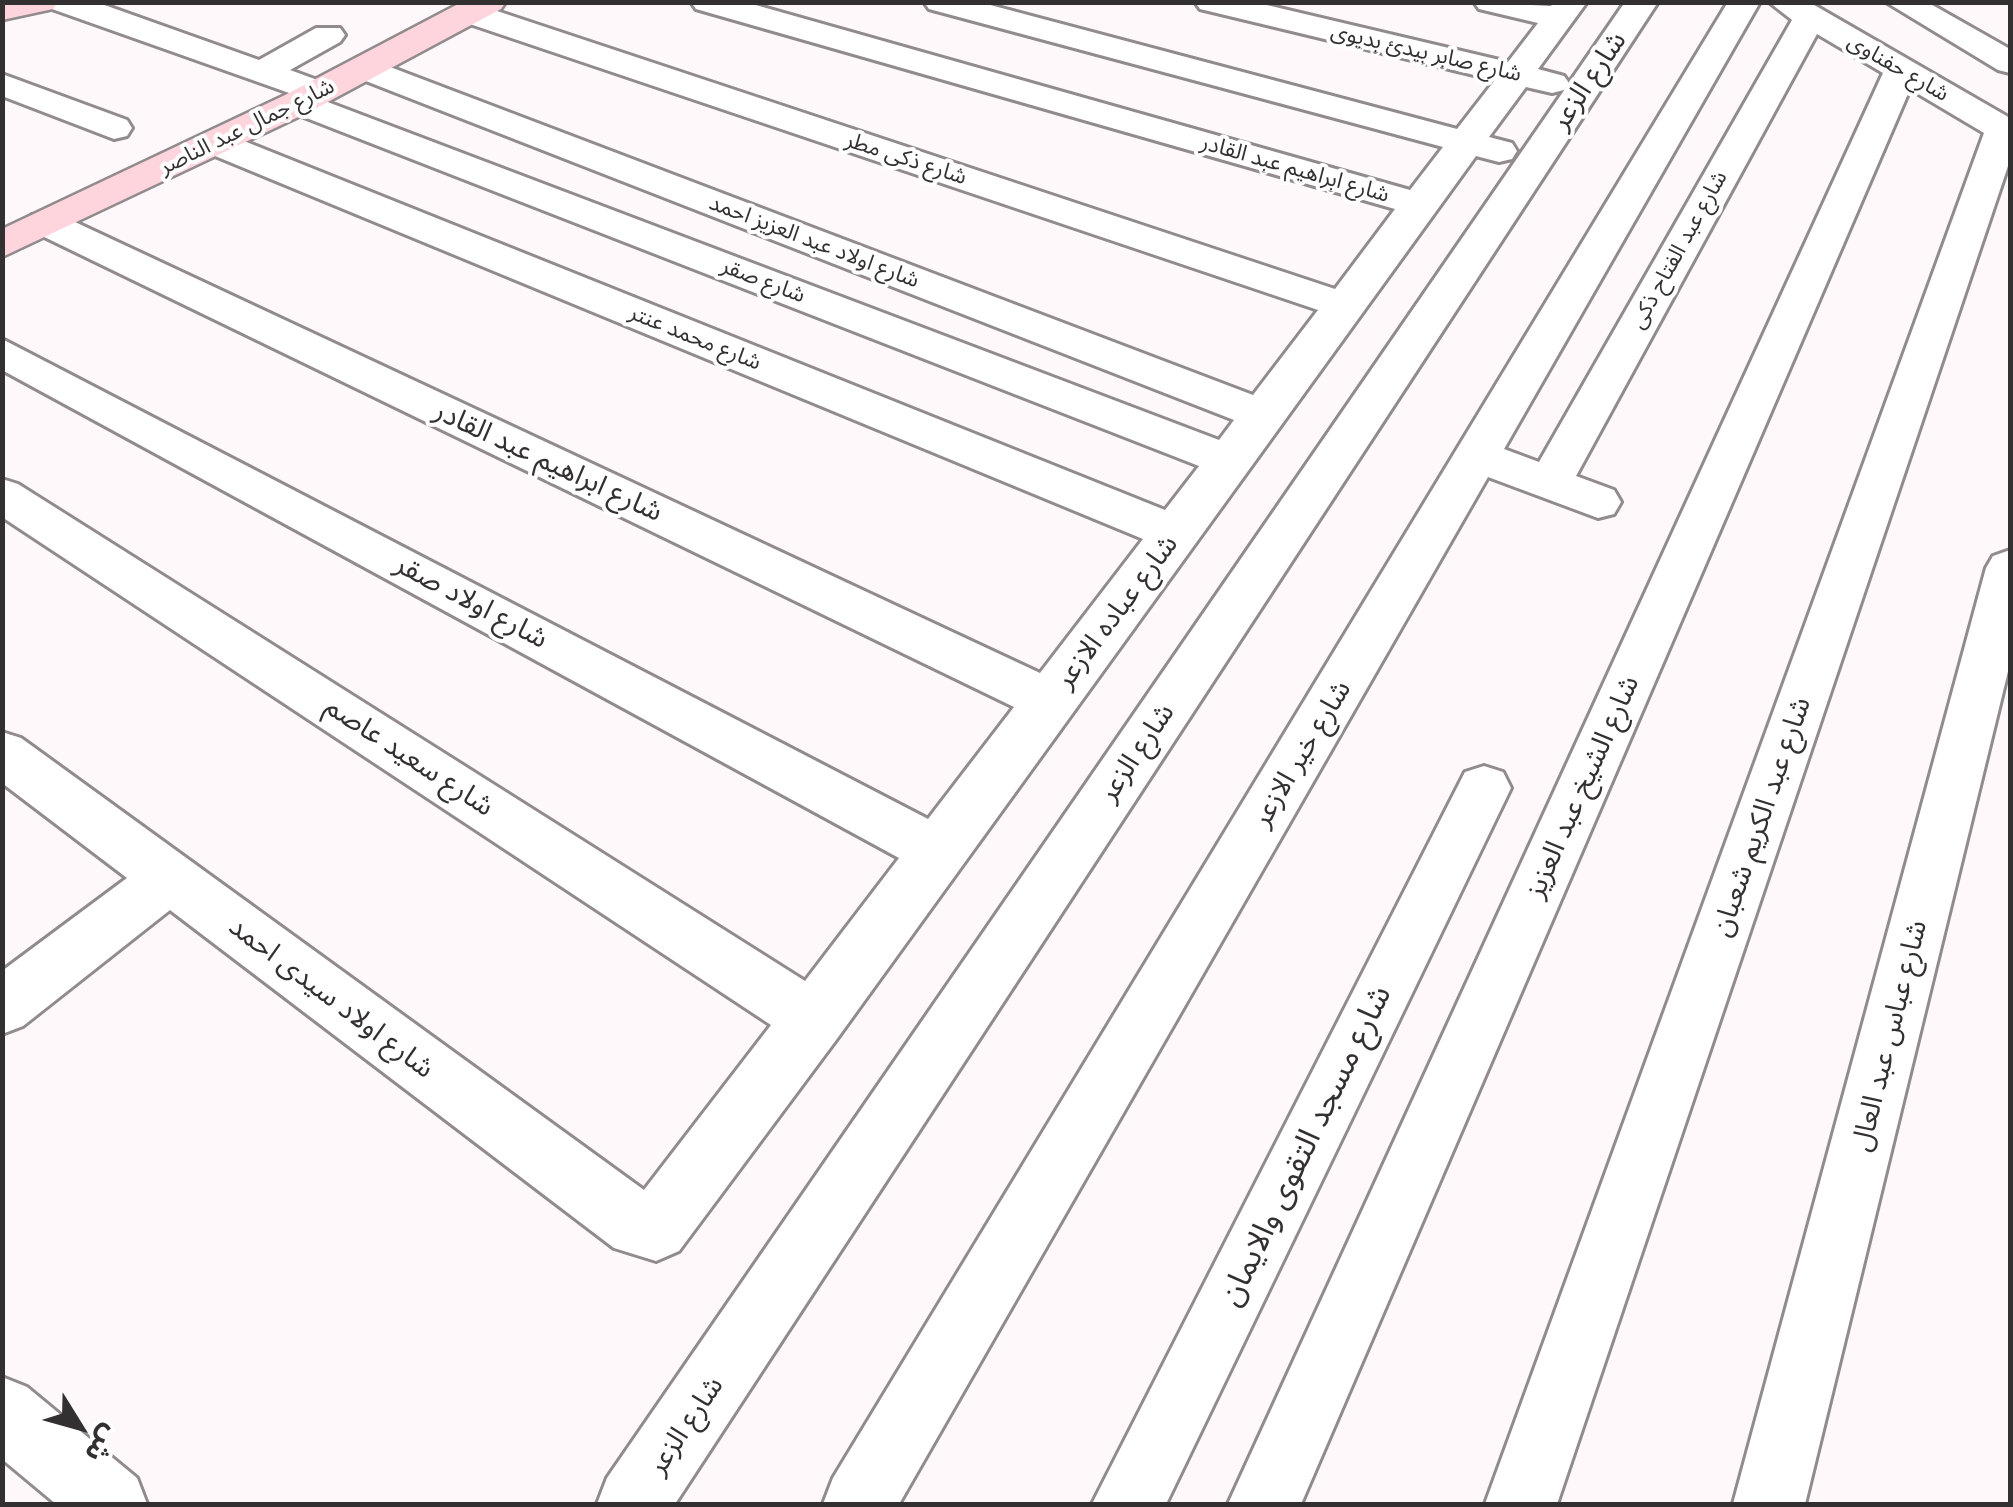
<!DOCTYPE html>
<html>
<head>
<meta charset="utf-8">
<style>
	body { margin:0 }
	#map { position:relative; width:2013px; height:1507px; overflow:hidden; background:#fff8fb; font-family:"Open Sans","Noto Sans Arabic",sans-serif }
	canvas { display:block }
	.frame { position:absolute; inset:0; border:5px solid #333031; pointer-events:none }
	.north { position:absolute; left:30px; top:1377px; width:100px; height:100px; -webkit-text-stroke:8px #fff; paint-order:stroke; rotate:127deg; font-size:28px; font-weight:700; line-height:40px; text-align:center; color:#333031 }
	.north::after { content:''; display:block; margin:auto; width:35px; height:45px; background:#333031; clip-path:polygon(50% 0,100% 100%,50% 72%,0 100%) }
</style>
</head>
<body>
<div id="map">
<canvas width="2013" height="1507"></canvas>
<div class="frame"></div>
<div class="north">ش</div>
</div>
<script>
const ctx = document.querySelector('canvas').getContext('2d');
ctx.lineJoin = 'round';
const shape = rows => new Path2D(rows.map(r => 'M' + r).join(''));
function trace(path, color, width, dash) { ctx.strokeStyle = color; ctx.lineWidth = width; ctx.lineCap = dash ? 'butt' : 'round'; ctx.setLineDash(dash || []); ctx.stroke(path); }
function paint(path, color) { ctx.fillStyle = color; ctx.fill(path, 'evenodd'); }
function write(font, color, halo, rows, align = 'center') {
  ctx.font = font + ' "Open Sans","Noto Sans Arabic",sans-serif'; ctx.lineWidth = 8; ctx.setLineDash([]); ctx.textBaseline = 'middle'; ctx.strokeStyle = halo; ctx.fillStyle = color; for (const [text, x, y, turn = 0] of rows) {
    ctx.save(); ctx.translate(x, y); ctx.rotate((+turn || 0) * Math.PI / 180); ctx.textAlign = isNaN(turn) ? turn : align; if (halo) ctx.strokeText(text, 0, 0); ctx.fillText(text, 0, 0); ctx.restore();
  }
}
const street = shape([
	[47,2,96,2,259,60,316,28,340,28,345,35,340,42,290,70,331,85,336,92,325,101,1219,440,1234,420,353,76,348,69,353,62,377,62,1253,395,1318,310,458,20,454,13,458,6,482,6,1335,289,1395,209,696,9,691,2,745,2,1410,190,1443,147,929,9,924,2,979,2,1457,129,1495,80,1200,9,1195,2,1254,2,1508,62,1538,23,1479,9,1474,2,1551,6,1554,2,1587,2,1538,69,1564,76,1569,83,1564,90,1552,93,1526,87,1489,137,1512,143,1517,151,1512,159,1499,162,1476,156,836,1040,679,1251,656,1261,614,1248,170,910,23,1026,2,1034,2,971,127,878,2,783,2,732,21,738,644,1190,771,1025,2,517,2,479,18,484,805,981,899,858,2,370,2,339,928,819,1014,707,32,231,27,223,32,215,60,215,1040,673,1143,539,203,151,198,143,203,135,229,135,1165,510,1199,466,286,110,280,103,292,94,52,9,47,2],
	[1625,2,1658,2,675,1504,597,1504,607,1478,1625,2],
	[1728,2,1760,2,1504,449,1539,462,1792,20,1769,2,1809,2,2010,118,2010,160,1557,1504,1485,1504,1984,133,1910,89,1301,1504,1228,1504,1883,73,1817,34,1576,476,1614,490,1621,502,1614,514,1598,518,1488,477,899,1504,823,1504,833,1478,1728,2],
	[1886,2,1927,2,2010,49,2010,73,1998,70,1886,2],
	[2,74,127,120,132,128,127,136,114,139,2,96,2,74],
	[2010,550,2010,663,1805,1504,1733,1504,1986,568,1993,556,2010,550],
	[1484,766,1503,772,1511,788,1166,1504,1092,1504,1465,772,1484,766],
	[2,1377,27,1387,137,1478,147,1504,56,1504,2,1459,2,1377]
]);
const secondary = shape([
	[2,2,58,2,53,9,2,20,2,2],
	[462,2,506,2,501,9,311,111,2,257,2,229,285,95,462,2]
]);
const farStreetnames = [
	["شارع صابر بيدئ بديوى",1426,53,13],
	["شارع حفناوى",1898,68,30],
	["شارع جمال عبد الناصر",247,127,-26],
	["شارع ذكى مطر",906,159,18],
	["شارع ابراهيم عبد القادر",1295,169,16],
	["شارع اولاد عبد العزيز احمد",814,242,21],
	["شارع عبد الفتاح ذكى",1679,250,-61],
	["شارع صقر",763,281,21],
	["شارع محمد عنتر",695,338,22]
];
const streetNames = [
	["شارع الزعر",1589,81,-56],
	["شارع ابراهيم عبد القادر",548,462,25],
	["شارع اولاد صقر",471,602,28],
	["شارع عباده الازعر",1117,612,-53],
	["شارع الزعر",1137,753,-56],
	["شارع خير الازعر",1302,754,-59],
	["شارع سعيد عاصم",409,757,33],
	["شارع الشيخ عبد العزيز",1583,787,-66],
	["شارع عبد الكريم شعبان",1762,817,-71],
	["شارع اولاد سيدى احمد",331,998,37],
	["شارع عباس عبد العال",1890,1036,-76],
	["شارع الزعر",686,1426,-56]
];
const nearStreetnames = [
	["شارع مسجد التقوى والايمان",1306,1146,-64]
];
trace(street, '#918b8e', 6);
trace(secondary, '#918b8e', 5);
paint(street, '#fff');
paint(secondary, '#fed5dc');
write('22px', '#333031', '#fff', farStreetnames);
write('28px', '#333031', '#fff', streetNames);
write('32px', '#333031', '#fff', nearStreetnames);
</script>
</body>
</html>
